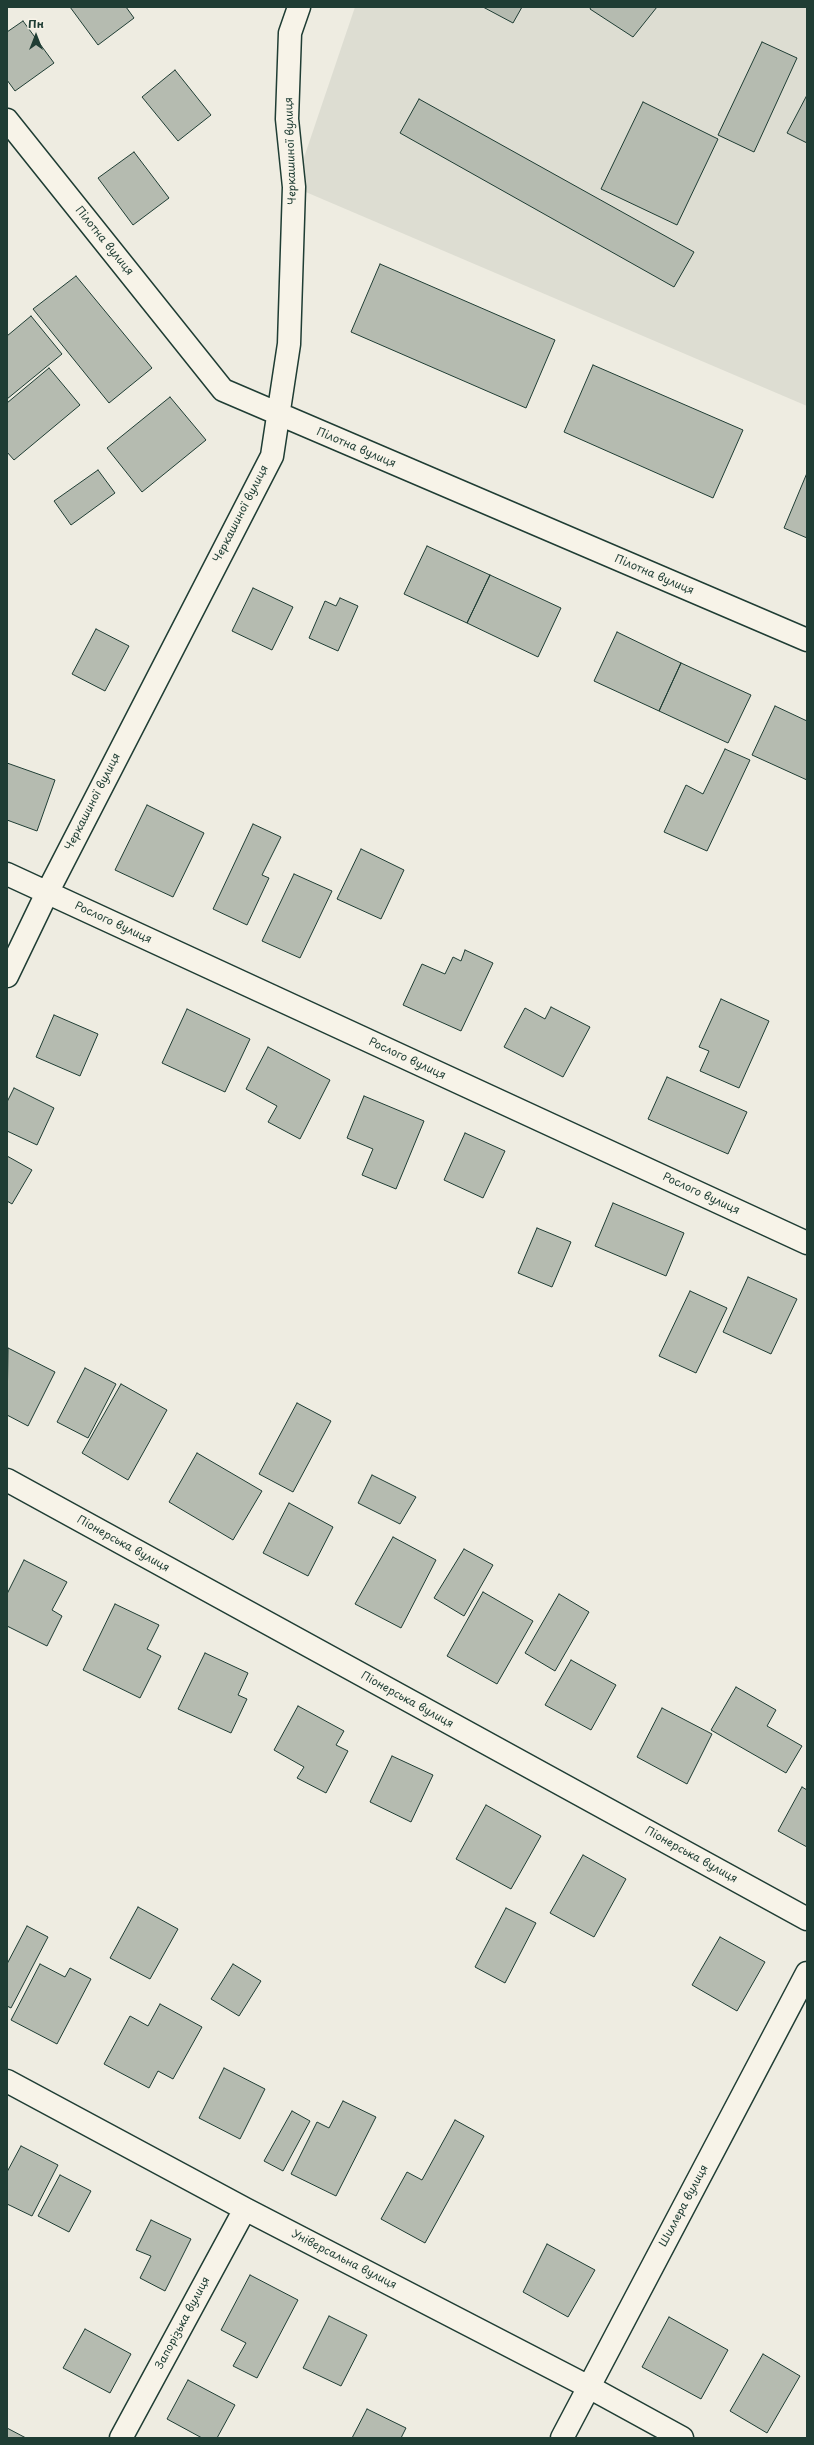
<!DOCTYPE html>
<html>
<head>
<meta charset="utf-8">
<style>
	body { margin:0 }
	#map { position:relative; width:814px; height:2445px; overflow:hidden; background:#eeece1; font-family:"Playpen Sans",sans-serif }
	canvas { display:block }
	.frame { position:absolute; inset:0; border:8px solid #1f3d34; pointer-events:none }
	.north { position:absolute; left:16px; top:16px; width:40px; height:40px; -webkit-text-stroke:3px #f7f3e8; paint-order:stroke; rotate:0deg; font-size:11px; font-weight:700; line-height:16px; text-align:center; color:#1f3d34 }
	.north::after { content:''; display:block; margin:auto; width:14px; height:18px; background:#1f3d34; clip-path:polygon(50% 0,100% 100%,50% 72%,0 100%) }
</style>
</head>
<body>
<div id="map">
<canvas width="814" height="2445"></canvas>
<div class="frame"></div>
<div class="north">Пн</div>
</div>
<script>
const ctx = document.querySelector('canvas').getContext('2d');
ctx.lineJoin = 'round';
function paint(path, color) { ctx.fillStyle = color; ctx.fill(path, 'evenodd'); }
const shape = rows => new Path2D(rows.map(r => 'M' + r).join(''));
function trace(path, color, width, dash) { ctx.strokeStyle = color; ctx.lineWidth = width; ctx.lineCap = dash ? 'butt' : 'round'; ctx.setLineDash(dash || []); ctx.stroke(path); }
function write(font, color, halo, rows, align = 'center') {
  ctx.font = font + ' "Playpen Sans",sans-serif'; ctx.lineWidth = 3; ctx.setLineDash([]); ctx.textBaseline = 'middle'; ctx.strokeStyle = halo; ctx.fillStyle = color; for (const [text, x, y, turn = 0] of rows) {
    ctx.save(); ctx.translate(x, y); ctx.rotate((+turn || 0) * Math.PI / 180); ctx.textAlign = isNaN(turn) ? turn : align; if (halo) ctx.strokeText(text, 0, 0); ctx.fillText(text, 0, 0); ctx.restore();
  }
}
const built = shape([
	[355,7,807,7,807,406,294,187]
]);
const building = shape([
	[70,7,126,7,134,18,98,45,70,7],
	[483,7,522,7,513,23,483,7],
	[591,7,657,7,633,37,590,9,591,7],
	[23,21,54,63,15,91,7,80,7,32,23,21],
	[762,42,797,58,754,152,718,135,762,42],
	[175,70,211,115,178,141,142,97,175,70],
	[807,95,807,143,787,133,807,95],
	[419,99,694,252,674,287,400,133,419,99],
	[643,102,718,139,677,225,601,189,643,102],
	[134,152,169,198,133,225,98,178,134,152],
	[380,264,555,340,526,408,351,332,380,264],
	[76,276,152,368,109,403,33,309,76,276],
	[31,316,62,354,7,399,7,336,31,316],
	[593,365,743,430,713,498,564,432,593,365],
	[49,368,80,405,14,460,7,452,7,403,49,368],
	[170,397,206,440,142,492,107,448,170,397],
	[98,470,115,493,71,525,54,501,98,470],
	[807,473,807,538,784,528,807,473],
	[427,546,490,575,467,623,404,594,427,546],
	[490,575,561,608,538,657,467,623,490,575],
	[253,588,293,607,272,650,232,631,253,588],
	[340,598,358,606,338,651,309,638,325,601,336,606,340,598],
	[96,629,129,646,105,691,72,674,96,629],
	[617,632,681,663,659,711,594,681,617,632],
	[681,663,751,695,728,743,659,711,681,663],
	[775,706,807,721,807,780,752,755,775,706],
	[725,749,750,760,707,851,664,832,686,785,703,794,725,749],
	[7,763,55,780,37,831,7,820,7,763],
	[147,805,204,833,173,897,115,870,147,805],
	[253,824,281,837,262,875,269,878,247,925,213,909,253,824],
	[361,849,404,870,381,919,337,899,361,849],
	[294,874,332,891,300,958,262,941,294,874],
	[465,950,493,963,461,1031,403,1005,422,964,445,974,453,957,461,961,465,950],
	[721,999,769,1021,739,1088,700,1071,709,1051,699,1047,721,999],
	[551,1007,590,1027,563,1077,504,1047,525,1008,545,1019,551,1007],
	[187,1009,250,1039,225,1092,162,1063,187,1009],
	[54,1015,98,1034,80,1076,36,1057,54,1015],
	[268,1047,330,1080,300,1139,268,1122,277,1106,246,1089,268,1047],
	[667,1077,747,1112,728,1154,648,1119,667,1077],
	[14,1088,54,1108,37,1145,7,1131,7,1102,14,1088],
	[364,1096,424,1121,396,1189,362,1175,373,1149,347,1138,364,1096],
	[465,1133,505,1151,483,1198,444,1180,465,1133],
	[7,1156,32,1170,12,1204,7,1201,7,1156],
	[613,1203,684,1233,666,1276,595,1246,613,1203],
	[537,1228,571,1242,552,1287,518,1273,537,1228],
	[748,1277,797,1299,771,1354,723,1332,748,1277],
	[690,1291,727,1308,696,1373,659,1356,690,1291],
	[8,1348,55,1372,28,1426,7,1415,8,1348],
	[85,1368,116,1384,88,1438,57,1422,85,1368],
	[121,1384,167,1410,128,1480,82,1453,121,1384],
	[297,1403,331,1421,293,1492,259,1474,297,1403],
	[197,1453,262,1491,233,1540,169,1502,197,1453],
	[372,1475,416,1497,400,1524,358,1503,372,1475],
	[289,1503,333,1527,308,1576,263,1553,289,1503],
	[393,1537,436,1560,401,1628,355,1604,393,1537],
	[464,1549,493,1565,464,1616,434,1598,464,1549],
	[24,1560,67,1582,52,1610,62,1616,47,1646,7,1626,7,1594,24,1560],
	[483,1592,533,1621,497,1684,447,1656,483,1592],
	[559,1594,589,1612,555,1671,525,1653,559,1594],
	[115,1604,159,1625,147,1649,161,1656,140,1698,83,1670,115,1604],
	[205,1653,248,1673,238,1695,247,1699,231,1733,178,1709,205,1653],
	[571,1660,616,1685,591,1730,545,1705,571,1660],
	[736,1687,776,1710,767,1726,802,1746,786,1773,711,1730,736,1687],
	[298,1706,344,1731,336,1745,348,1751,326,1793,297,1778,304,1767,274,1750,298,1706],
	[662,1708,712,1734,687,1784,637,1757,662,1708],
	[392,1756,433,1775,411,1822,370,1802,392,1756],
	[802,1787,807,1790,807,1847,778,1831,802,1787],
	[486,1805,541,1836,511,1889,456,1859,486,1805],
	[583,1855,626,1879,594,1937,550,1913,583,1855],
	[138,1907,178,1929,150,1979,110,1958,138,1907],
	[506,1908,536,1923,505,1983,475,1967,506,1908],
	[27,1926,48,1937,11,2008,7,2006,7,1964,27,1926],
	[720,1937,765,1962,737,2011,692,1985,720,1937],
	[40,1964,65,1977,70,1968,91,1979,57,2044,11,2020,40,1964],
	[233,1964,261,1981,239,2016,211,1999,233,1964],
	[160,2004,202,2027,173,2079,158,2071,149,2088,104,2064,130,2016,148,2026,160,2004],
	[224,2068,265,2089,240,2139,199,2118,224,2068],
	[343,2101,376,2117,336,2196,291,2174,317,2122,329,2128,343,2101],
	[292,2111,310,2121,283,2171,264,2161,292,2111],
	[455,2120,484,2136,425,2243,381,2219,407,2172,422,2180,455,2120],
	[21,2146,58,2165,32,2216,7,2204,7,2172,21,2146],
	[60,2175,91,2191,69,2232,38,2216,60,2175],
	[151,2220,191,2239,165,2291,140,2278,151,2256,136,2250,151,2220],
	[547,2244,595,2270,568,2317,523,2292,547,2244],
	[250,2275,298,2300,257,2378,233,2366,246,2343,221,2330,250,2275],
	[329,2316,367,2335,341,2386,303,2368,329,2316],
	[669,2317,728,2350,701,2399,642,2367,669,2317],
	[85,2329,131,2354,110,2393,63,2368,85,2329],
	[763,2354,800,2376,767,2433,730,2411,763,2354],
	[188,2380,235,2405,217,2438,202,2438,167,2419,188,2380],
	[367,2409,406,2428,401,2438,352,2438,367,2409],
	[7,2428,26,2438,7,2438,7,2428]
]);
const minor = shape([
	[7,120,223,390,807,640],
	[7,874,807,1243],
	[7,976,47,893,272,456,289,344,294,187,287,119,290,33,299,7],
	[7,1480,807,1919],
	[7,2081,245,2209,589,2387,682,2438],
	[121,2438,245,2209],
	[562,2438,807,1973]
]);
const streetNames = [
	["Черкашиної вулиця",291,151,-92],
	["Пілотна вулиця",104,241,51],
	["Пілотна вулиця",356,448,23],
	["Черкашиної вулиця",241,514,-63],
	["Пілотна вулиця",654,575,23],
	["Черкашиної вулиця",93,802,-63],
	["Рослого вулиця",113,923,25],
	["Рослого вулиця",407,1059,25],
	["Рослого вулиця",701,1194,25],
	["Піонерська вулиця",123,1544,29],
	["Піонерська вулиця",407,1700,29],
	["Піонерська вулиця",691,1855,29],
	["Шиллера вулиця",684,2206,-62],
	["Універсальна вулиця",344,2260,27],
	["Запорізька вулиця",183,2323,-62]
];
paint(built, '#ddddd2');
paint(building, '#b5bbb0');
trace(building, '#1f3d34', 1);
trace(minor, '#1f3d34', 25);
trace(minor, '#f7f3e8', 22);
write('11px', '#1f3d34', '#f7f3e8', streetNames);
</script>
</body>
</html>
